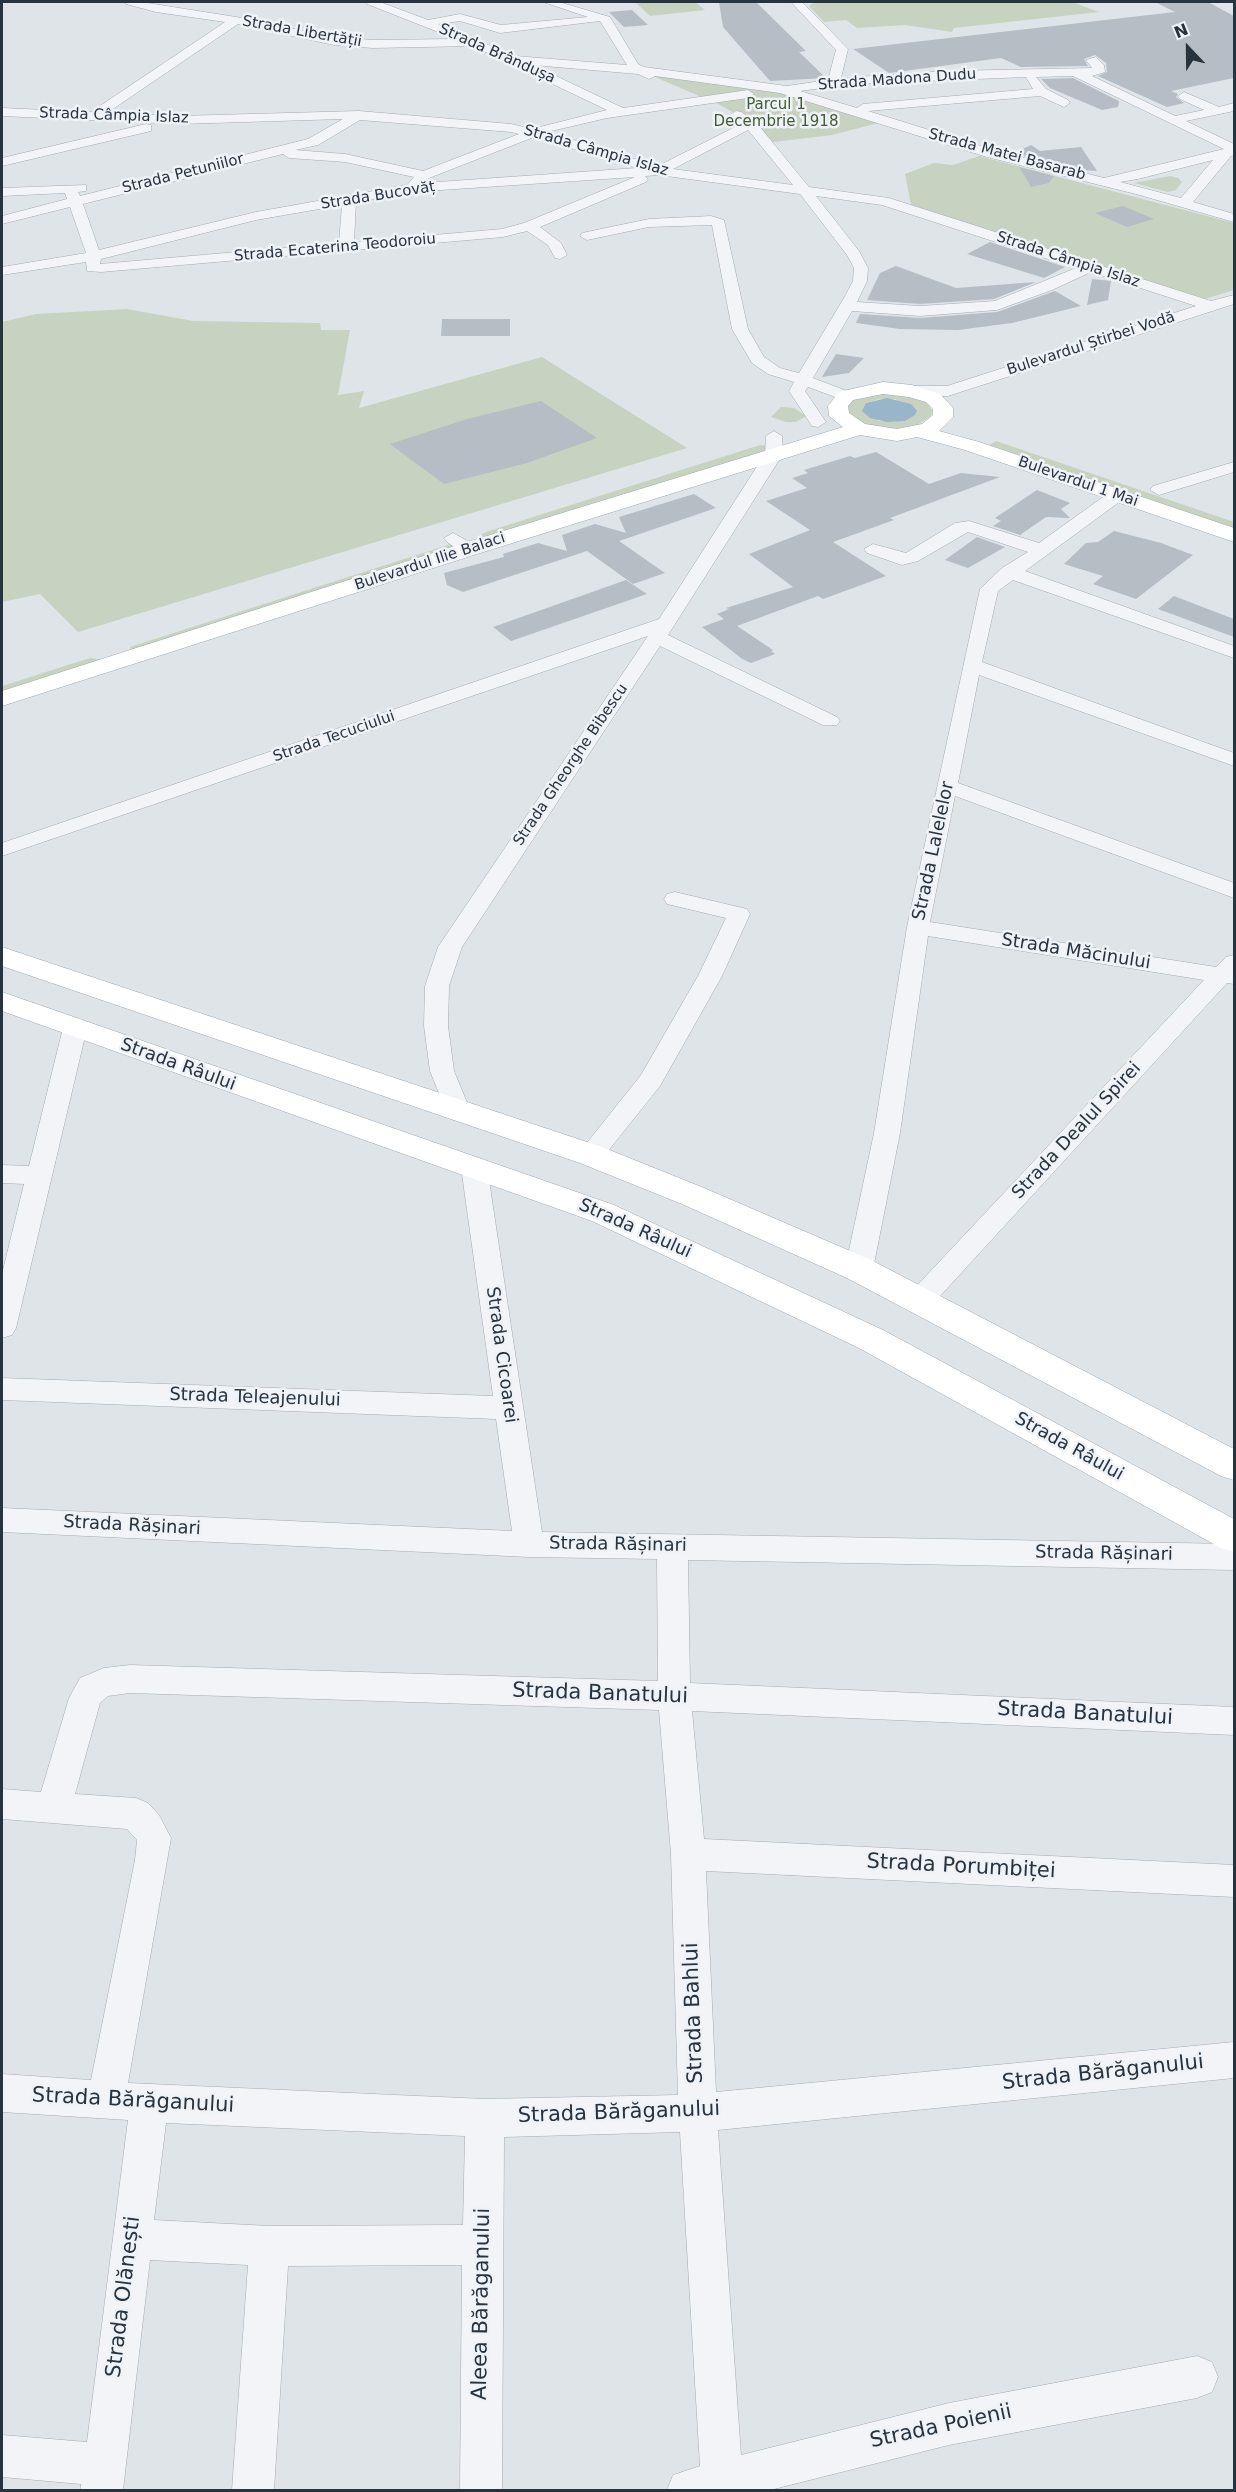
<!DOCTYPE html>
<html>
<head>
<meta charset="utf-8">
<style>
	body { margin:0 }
	#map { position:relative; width:1236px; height:2492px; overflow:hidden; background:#dfe4e9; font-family:"DejaVu Sans",sans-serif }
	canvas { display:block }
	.frame { position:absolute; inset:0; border:3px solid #283340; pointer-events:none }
	.north { position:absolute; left:1158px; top:18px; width:60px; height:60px; -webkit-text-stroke:4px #eff2f6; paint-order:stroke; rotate:338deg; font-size:16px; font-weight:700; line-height:24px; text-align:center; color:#283340 }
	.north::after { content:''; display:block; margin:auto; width:21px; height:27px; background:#283340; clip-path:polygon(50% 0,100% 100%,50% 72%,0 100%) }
</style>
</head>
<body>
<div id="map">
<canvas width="1236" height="2492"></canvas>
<div class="frame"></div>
<div class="north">N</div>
</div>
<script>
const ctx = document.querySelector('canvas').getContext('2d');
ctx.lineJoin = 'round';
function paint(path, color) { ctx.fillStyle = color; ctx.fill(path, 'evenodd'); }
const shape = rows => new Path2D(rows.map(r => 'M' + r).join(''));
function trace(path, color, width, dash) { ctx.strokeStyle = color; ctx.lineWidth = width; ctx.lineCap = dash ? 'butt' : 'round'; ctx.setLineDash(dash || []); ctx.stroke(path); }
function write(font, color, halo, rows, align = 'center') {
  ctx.font = font + ' "DejaVu Sans",sans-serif'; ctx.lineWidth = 5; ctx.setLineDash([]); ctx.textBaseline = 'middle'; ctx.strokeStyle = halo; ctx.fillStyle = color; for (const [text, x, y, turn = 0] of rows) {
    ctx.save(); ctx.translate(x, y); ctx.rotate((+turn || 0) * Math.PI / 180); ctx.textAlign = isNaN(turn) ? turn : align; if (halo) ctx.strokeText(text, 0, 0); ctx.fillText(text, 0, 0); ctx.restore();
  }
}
const green = shape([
	[635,2,695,2,705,10,650,16],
	[814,2,1072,2,1099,12,954,28,952,32,905,25,857,28,846,20,824,22,809,6],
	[648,74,782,89,886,121,832,135,765,143,743,118,720,105],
	[979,156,1234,223,1234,290,1205,299,911,205,905,174,934,163,953,165],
	[1170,176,1178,178,1182,182,1176,190,1168,192,1134,183],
	[127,309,193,321,320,323,321,330,350,330,338,395,364,391,359,408,542,357,687,448,78,632,40,594,2,602,2,322,36,314],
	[883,392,921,399,928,404,932,410,931,416,916,426,889,429,863,424,848,413,847,407,851,401,859,396],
	[879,399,896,399,905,421,878,421,866,403],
	[781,407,794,408,806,416,796,422,786,422,771,417],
	[996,441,1234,522,1234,528,989,445],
	[760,445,770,446,769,451,485,539,482,537,482,534,489,531],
	[454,543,465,545,131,650,130,647],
	[90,658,102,660,2,695,2,686]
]);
const water = shape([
	[887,398,911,404,917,411,915,415,905,421,887,422,870,418,862,411,866,403]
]);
const building = shape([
	[719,2,756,2,806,51,799,52,826,78,770,81,723,27],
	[1155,2,1208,2,1234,16,1234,78,1171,91,1178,94,1176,97,1184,103,1167,107,1098,76,1107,72,1106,63,1095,55,1084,59,1088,66,1021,67,1001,58,889,73,853,49,1175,12],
	[632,10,648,25,624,27,609,12],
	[1073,78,1119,101,1118,107,1102,110,1050,88,1041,79],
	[1031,145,1040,151,1081,147,1097,171,1082,170,1014,153],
	[1019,167,1054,176,1049,183,1031,187],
	[1123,206,1154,219,1127,227,1095,213],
	[990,242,1065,267,1044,278,967,254],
	[896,266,956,288,1036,282,994,299,920,304,867,300,880,273],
	[1092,279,1111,281,1108,300,1087,305],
	[1055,291,1081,306,1012,323,958,330,900,329,856,323,860,314,920,318,997,312],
	[442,319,510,319,510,336,441,336],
	[836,354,864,358,849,373,822,377],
	[541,401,597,438,527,463,444,484,390,444,467,419],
	[876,452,929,484,961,473,1000,477,890,518,894,520,833,542,886,576,823,599,818,596,737,626,773,650,771,651,775,654,751,663,742,659,702,627,724,619,717,614,729,609,726,608,793,587,749,554,810,530,766,501,807,488,792,478,808,473,804,470,850,456,855,458],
	[1037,490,1070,503,1061,509,1070,518,1046,517,1020,535,993,526,1001,521,995,518],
	[694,494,716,508,619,541,665,573,633,584,587,551,463,592,447,585,444,573,504,557,503,554,538,543,567,551,562,535,595,524,626,533,619,517],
	[1114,531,1161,543,1193,555,1136,599,1093,584,1103,576,1064,564,1086,543,1098,542],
	[977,537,1005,547,968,568,945,560],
	[626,580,647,594,511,641,493,627],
	[1174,596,1234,619,1234,637,1158,609]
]);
const minor = shape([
	[125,2,141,2,236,17,334,37,373,40,456,39,367,4,366,2,380,2,428,20,460,14,501,25,588,17,543,2,559,2,610,17,638,64,644,67,787,86,828,80,836,50,791,2,802,2,848,49,841,78,947,71,1092,68,1086,60,1096,57,1104,65,1105,72,1092,76,1175,116,1204,110,1180,99,1178,96,1184,92,1219,107,1234,103,1234,111,1186,121,1234,144,1234,155,1231,156,1193,202,1234,214,1234,222,1136,194,987,157,780,93,655,76,649,79,638,74,533,65,623,108,748,90,754,94,748,98,607,118,547,132,658,166,741,124,730,115,736,111,741,112,755,121,809,187,889,198,1211,301,1234,295,1234,304,948,396,912,396,904,391,912,386,947,386,1196,306,1091,272,1052,290,997,310,920,316,852,311,813,378,852,393,854,396,846,401,808,387,805,391,826,422,818,427,812,426,789,391,794,382,768,374,752,363,732,329,712,225,649,227,587,240,580,236,582,233,649,219,711,216,724,220,748,329,764,357,780,368,799,373,844,298,853,281,854,268,847,255,800,194,659,175,645,176,648,179,646,182,540,227,561,243,567,255,560,259,555,258,548,245,527,231,503,237,101,272,87,271,86,262,2,275,2,267,86,253,70,207,2,224,2,216,67,199,65,193,2,196,2,188,86,185,86,191,78,192,80,196,308,139,343,119,179,124,2,116,2,108,91,112,225,22,156,12,126,4,125,2],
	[460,21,500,33,600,21,627,65,515,56,438,24,460,21],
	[238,24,334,45,373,48,473,46,607,110,532,129,511,124,359,111,179,116,107,113,238,24],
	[1073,76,1224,149,1104,178,997,151,868,111,1040,96,1064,107,1070,103,1068,100,1046,89,1036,77,1073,76],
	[1026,77,1033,89,863,104,857,108,800,91,852,84,1026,77],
	[360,120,511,132,519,134,423,171,345,154,295,150,318,145,360,120],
	[748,130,793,185,673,169,748,130],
	[534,137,637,168,424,183,429,178,534,137],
	[283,154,289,158,345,162,414,177,407,185,256,212,99,250,83,204,283,154],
	[1213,160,1181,198,1120,182,1138,179,1213,160],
	[635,177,524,223,502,229,354,242,356,202,411,192,635,177],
	[816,196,882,205,1076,268,995,301,920,306,857,302,867,281,868,268,859,251,816,196],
	[342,205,339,243,100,264,101,259,256,220,342,205],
	[146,124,151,125,151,131,2,166,2,158,146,124],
	[774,431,782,436,783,454,668,635,837,717,840,721,837,725,823,725,660,646,462,947,449,986,448,1026,454,1071,471,1112,467,1118,458,1121,449,1118,430,1071,424,1026,425,986,438,947,648,636,2,856,2,843,659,619,765,454,766,436,774,431],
	[1234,462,1234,472,1159,495,1150,490,1153,486,1234,462],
	[1116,491,1122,492,1125,496,1122,500,1025,571,1234,646,1234,658,1013,580,998,591,982,662,1234,753,1234,766,979,675,958,783,1234,883,1234,898,955,796,930,922,1216,967,1226,957,1234,955,1234,984,1227,983,930,1307,920,1310,910,1307,906,1300,910,1293,1204,980,928,936,900,1133,873,1269,869,1276,859,1279,849,1276,845,1269,874,1133,907,927,980,589,1002,568,1028,552,968,532,918,561,902,565,867,553,864,549,873,544,906,553,955,523,969,521,1039,543,1110,492,1116,491],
	[453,533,475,545,478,549,475,553,463,553,447,542,444,538,453,533],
	[675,892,747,909,750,914,722,976,660,1086,600,1161,591,1164,582,1161,578,1155,582,1149,641,1075,698,976,726,918,667,904,664,899,667,894,675,892],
	[75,1020,84,1022,87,1028,16,1328,12,1335,2,1338,2,1274,24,1184,2,1183,2,1165,29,1166,63,1028,66,1022,75,1020],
	[474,1158,483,1161,487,1167,542,1532,1234,1544,1234,1570,688,1560,690,1683,1234,1707,1234,1735,692,1711,704,1839,1234,1865,1234,1897,706,1871,716,2092,1234,2042,1234,2078,718,2130,741,2455,949,2403,1197,2356,1212,2362,1218,2377,1212,2392,1197,2398,949,2445,770,2490,667,2490,673,2475,700,2466,680,2132,504,2137,502,2490,460,2490,462,2265,288,2266,274,2490,232,2490,248,2265,150,2260,123,2490,81,2490,81,2484,2,2477,2,2435,87,2442,128,2120,2,2112,2,2074,91,2080,135,1860,137,1840,127,1829,2,1819,2,1789,41,1792,69,1698,80,1678,104,1668,130,1665,658,1681,657,1559,529,1557,2,1532,2,1508,512,1531,496,1419,2,1400,2,1378,493,1396,461,1167,465,1161,474,1158],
	[130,1693,659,1710,671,1854,678,2095,485,2099,128,2083,171,1838,159,1815,148,1803,136,1798,75,1794,100,1703,108,1696,130,1693],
	[166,2123,465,2136,463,2225,269,2226,154,2220,166,2123]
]);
const major = shape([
	[883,382,912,385,940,394,953,408,953,417,939,431,979,442,1234,528,1234,542,965,450,917,437,897,441,860,435,477,554,2,706,2,691,461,544,843,427,829,416,828,406,839,392,883,382],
	[883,394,909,397,926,402,933,409,933,415,922,424,897,429,865,424,849,413,848,406,853,400,883,394],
	[2,947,602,1147,704,1188,871,1260,1234,1449,1234,1480,1221,1476,847,1278,682,1204,580,1163,2,966,2,947],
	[2,992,614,1205,883,1330,1234,1519,1234,1552,1221,1548,859,1348,592,1221,2,1011,2,992]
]);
const farStreetnames = [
	["Strada Libertății",302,32,10],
	["Strada Brândușa",497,54,24],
	["Strada Madona Dudu",897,80,-4],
	["Strada Câmpia Islaz",114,116,2],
	["Strada Câmpia Islaz",596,151,16],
	["Strada Matei Basarab",1007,155,15],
	["Strada Petuniilor",183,174,-14],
	["Strada Bucovăț",378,196,-9],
	["Strada Ecaterina Teodoroiu",335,248,-5],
	["Strada Câmpia Islaz",1068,260,18],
	["Bulevardul Știrbei Vodă",1091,344,-18],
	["Bulevardul 1 Mai",1078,482,19],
	["Bulevardul Ilie Balaci",430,562,-18],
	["Strada Tecuciului",334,737,-19],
	["Strada Gheorghe Bibescu",571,765,-56]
];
const farParknames = [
	["Parcul 1",776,105],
	["Decembrie 1918",776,122]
];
const streetNames = [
	["Strada Lalelelor",934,851,-78],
	["Strada Măcinului",1076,952,9],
	["Strada Râului",178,1065,20],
	["Strada Dealul Spirei",1077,1131,-47],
	["Strada Râului",635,1229,24],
	["Strada Cicoarei",501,1355,82],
	["Strada Teleajenului",255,1398,2],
	["Strada Râului",1069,1447,29],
	["Strada Rășinari",132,1526,3],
	["Strada Rășinari",618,1545,1],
	["Strada Rășinari",1104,1554,1]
];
const nearStreetnames = [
	["Strada Banatului",600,1694,2],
	["Strada Banatului",1085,1714,3],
	["Strada Porumbiței",961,1867,3],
	["Strada Bahlui",694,2013,-92],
	["Strada Bărăganului",1103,2073,-6],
	["Strada Bărăganului",133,2101,3],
	["Strada Bărăganului",619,2113,-2],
	["Strada Olănești",124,2297,-83],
	["Aleea Bărăganului",482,2304,-89],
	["Strada Poienii",941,2427,-12]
];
paint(green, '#c7d3c0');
paint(water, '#99b5c9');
paint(building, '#b6bdc5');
trace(minor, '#a4abb3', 1);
trace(major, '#9ea9b4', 1);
paint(minor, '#f2f4f7');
paint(major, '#fff');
write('15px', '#283340', '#eff2f6', farStreetnames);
write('15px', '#405c35', '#eff2f6', farParknames);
write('18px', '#283340', '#eff2f6', streetNames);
write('21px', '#283340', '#eff2f6', nearStreetnames);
</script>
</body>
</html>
